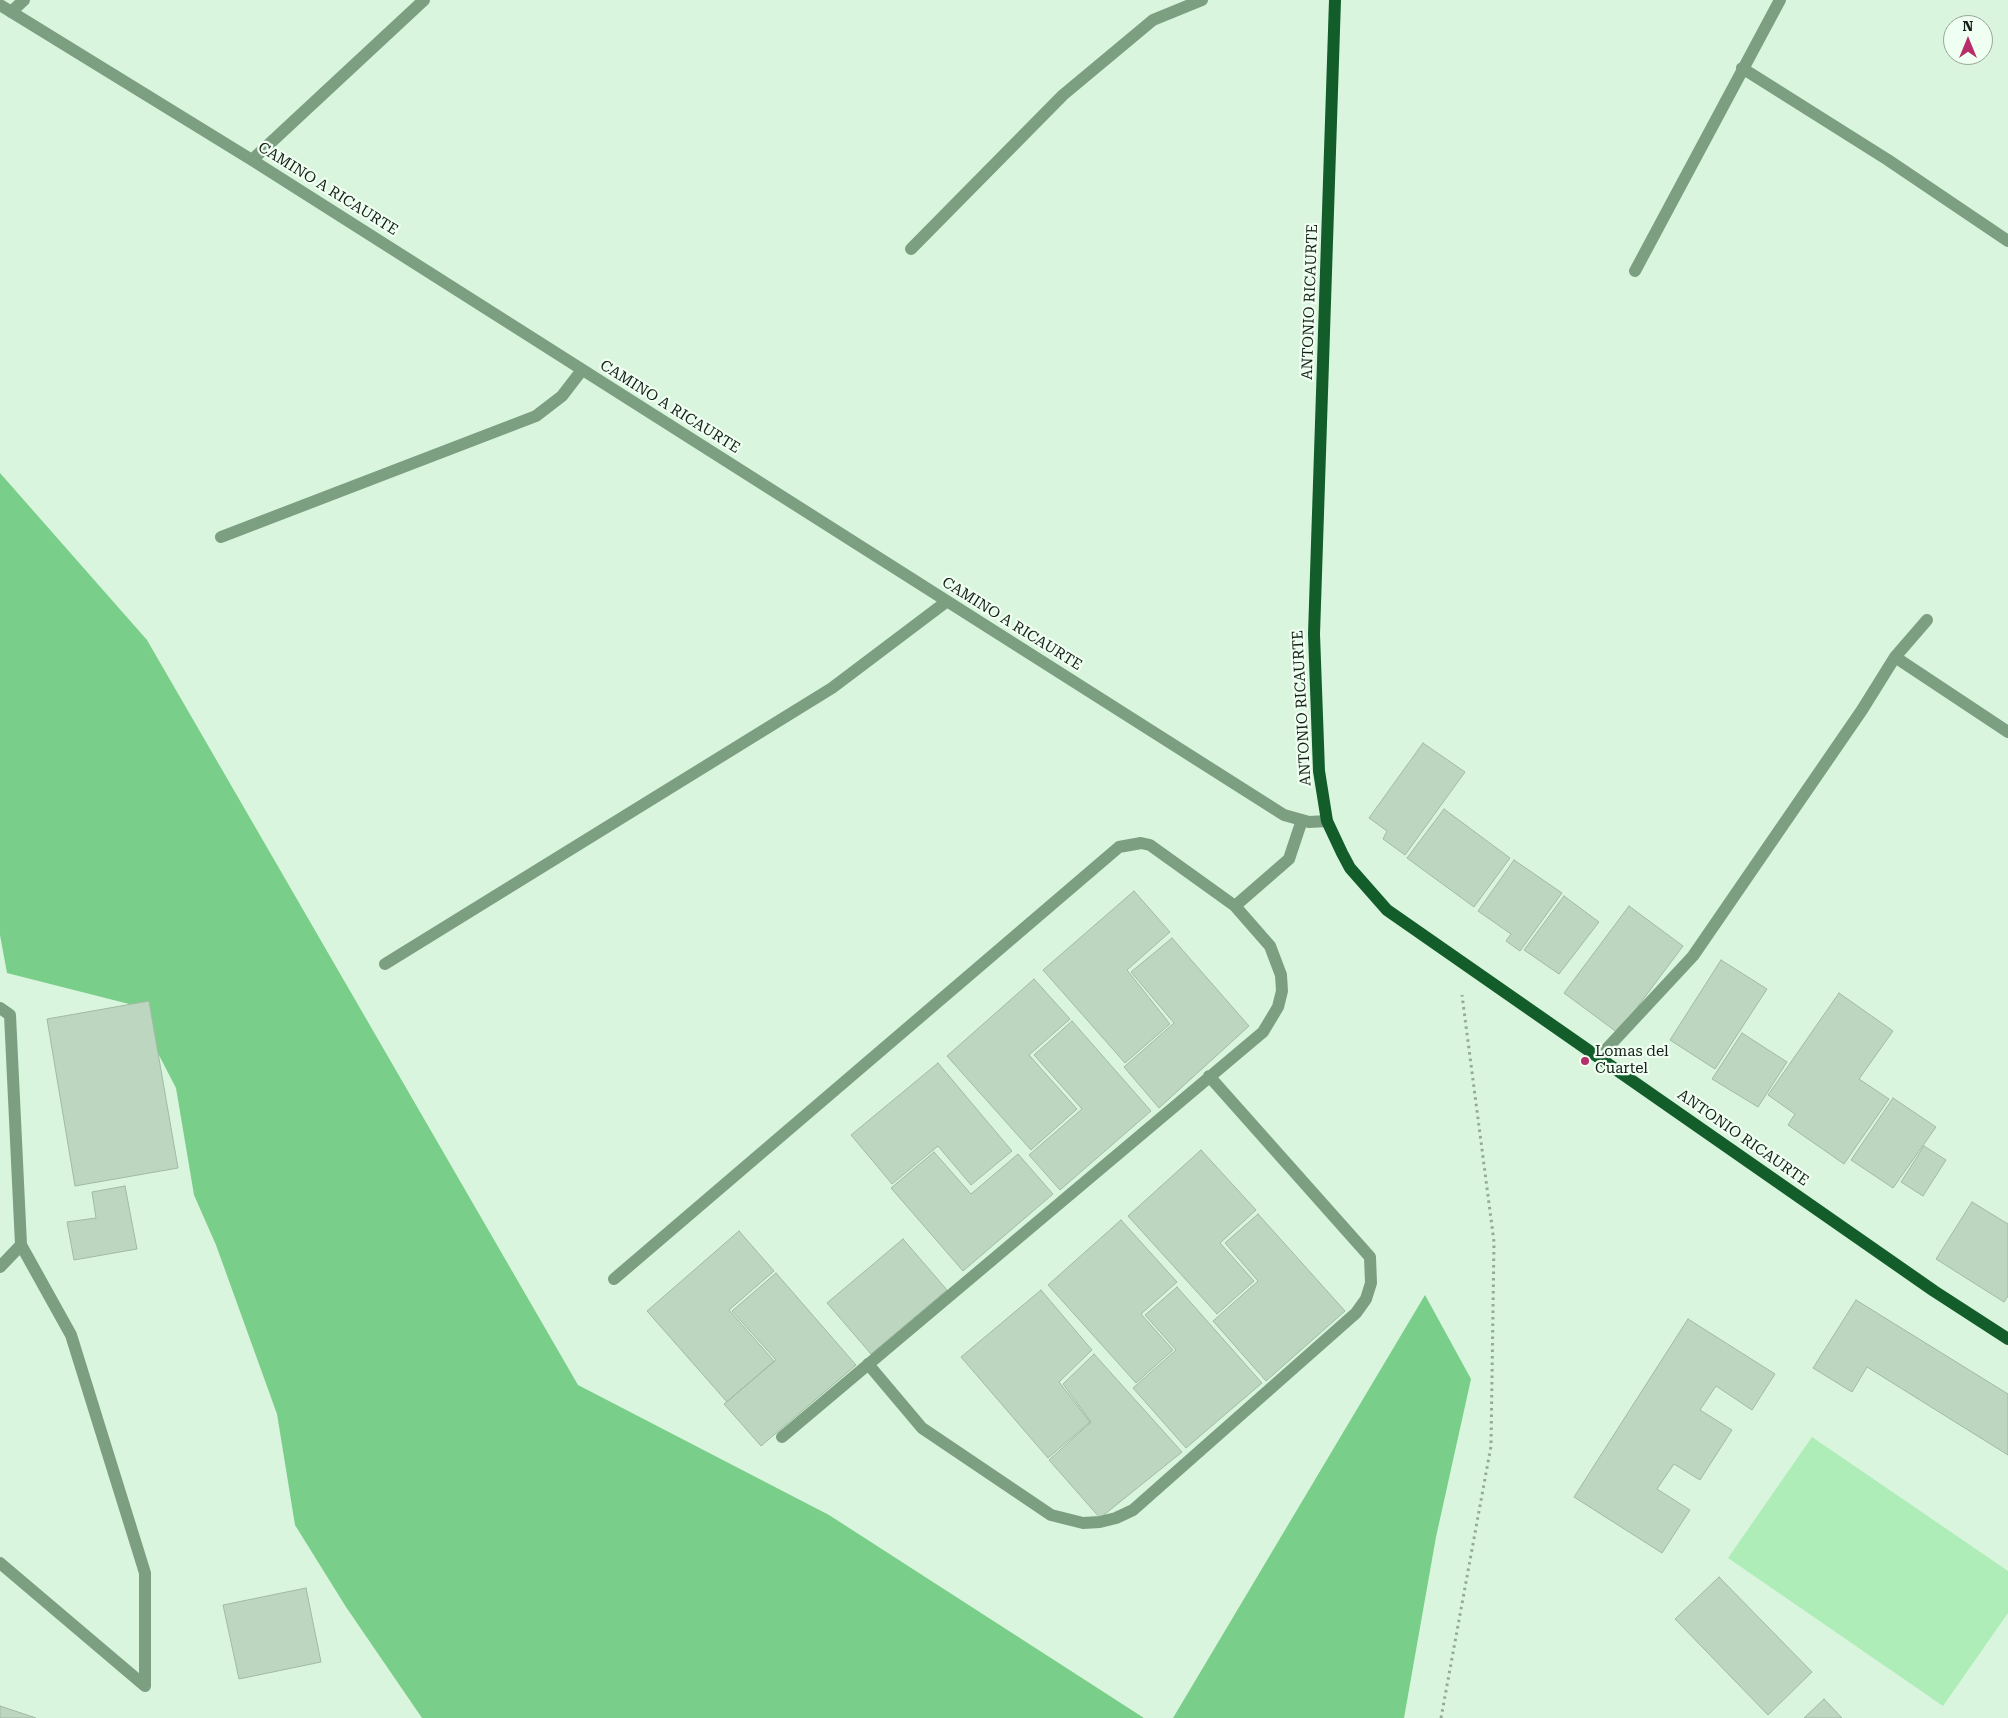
<!DOCTYPE html>
<html>
<head>
<meta charset="utf-8">
<style>
	body { margin:0 }
	#map { position:relative; width:2008px; height:1718px; overflow:hidden; background:#daf5dd; font-family:"Roboto Serif",serif }
	canvas { display:block }
	.north { position:absolute; left:1943px; top:15px; width:50px; height:50px; box-sizing:border-box; background:#effff1; border:1px solid #98a59a; border-radius:50%; rotate:0deg; font-size:14px; font-weight:700; line-height:20px; text-align:center; color:#161f17 }
	.north::after { content:''; display:block; margin:auto; width:18px; height:22px; background:#b72e6a; clip-path:polygon(50% 0,100% 100%,50% 72%,0 100%) }
</style>
</head>
<body>
<div id="map">
<canvas width="2008" height="1718"></canvas>
<div class="north">N</div>
</div>
<script>
const ctx = document.querySelector('canvas').getContext('2d');
ctx.lineJoin = 'round';
function paint(path, color) { ctx.fillStyle = color; ctx.fill(path, 'evenodd'); }
const shape = rows => new Path2D(rows.map(r => 'M' + r).join(''));
function trace(path, color, width, dash) { ctx.strokeStyle = color; ctx.lineWidth = width; ctx.lineCap = dash ? 'butt' : 'round'; ctx.setLineDash(dash || []); ctx.stroke(path); }
function write(font, color, halo, rows, align = 'center') {
  ctx.font = font + ' "Roboto Serif",serif'; ctx.lineWidth = 4.5; ctx.setLineDash([]); ctx.textBaseline = 'middle'; ctx.strokeStyle = halo; ctx.fillStyle = color; for (const [text, x, y, turn = 0] of rows) {
    ctx.save(); ctx.translate(x, y); ctx.rotate((+turn || 0) * Math.PI / 180); ctx.textAlign = isNaN(turn) ? turn : align; if (halo) ctx.strokeText(text, 0, 0); ctx.fillText(text, 0, 0); ctx.restore();
  }
}
const green = shape([
	[1812,1437,2008,1571,2008,1613,1943,1706,1728,1558]
]);
const forest = shape([
	[0,473,147,640,578,1385,829,1515,1144,1718,422,1718,346,1607,295,1525,277,1414,216,1245,194,1195,176,1088,133,1005,7,973,0,935],
	[1425,1295,1471,1379,1436,1537,1404,1718,1173,1718]
]);
const building = shape([
	[1423,743,1465,772,1405,855,1383,839,1387,831,1369,818,1423,743],
	[1444,809,1510,858,1474,907,1407,858,1444,809],
	[1514,860,1562,893,1520,951,1506,941,1511,934,1478,911,1514,860],
	[1134,891,1170,932,1127,970,1170,1024,1125,1063,1043,970,1134,891],
	[1564,896,1599,922,1559,974,1524,950,1564,896],
	[1629,906,1683,946,1618,1033,1564,993,1629,906],
	[1172,938,1249,1026,1159,1108,1124,1067,1174,1023,1131,972,1172,938],
	[1721,960,1767,989,1715,1069,1670,1040,1721,960],
	[1034,979,1070,1019,1029,1055,1077,1109,1031,1150,947,1056,1034,979],
	[1839,993,1893,1031,1859,1079,1889,1099,1844,1164,1788,1125,1795,1114,1768,1095,1839,993],
	[149,1001,178,1168,75,1186,47,1019,149,1001],
	[1072,1021,1151,1111,1060,1190,1029,1155,1082,1109,1034,1055,1072,1021],
	[1742,1033,1787,1062,1758,1107,1712,1079,1742,1033],
	[938,1063,1012,1151,971,1185,938,1146,892,1184,851,1135,938,1063],
	[1893,1098,1936,1127,1893,1188,1851,1160,1893,1098],
	[1924,1146,1946,1160,1923,1196,1901,1182,1924,1146],
	[1201,1150,1256,1210,1220,1243,1254,1281,1217,1314,1128,1216,1201,1150],
	[934,1152,971,1194,1018,1154,1053,1194,963,1271,891,1188,934,1152],
	[125,1186,137,1249,74,1260,67,1222,96,1218,92,1192,125,1186],
	[1972,1202,2008,1224,2008,1296,2004,1302,1936,1259,1972,1202],
	[1258,1214,1345,1311,1266,1381,1213,1321,1258,1281,1225,1243,1258,1214],
	[1121,1220,1177,1282,1141,1314,1173,1350,1136,1383,1048,1285,1121,1220],
	[739,1231,774,1271,729,1310,774,1361,727,1402,647,1311,739,1231],
	[903,1239,947,1290,871,1354,827,1303,903,1239],
	[776,1273,856,1365,761,1446,724,1404,776,1360,732,1311,776,1273],
	[1177,1287,1262,1383,1186,1448,1133,1388,1176,1350,1145,1315,1177,1287],
	[1041,1290,1092,1350,1059,1382,1090,1422,1048,1458,961,1357,1041,1290],
	[1856,1300,2008,1394,2008,1455,1867,1367,1852,1392,1813,1368,1856,1300],
	[1688,1319,1775,1374,1752,1410,1716,1386,1700,1410,1732,1430,1700,1480,1674,1464,1657,1489,1690,1510,1662,1553,1574,1497,1688,1319],
	[1094,1354,1182,1452,1100,1518,1049,1460,1091,1422,1063,1384,1094,1354],
	[1719,1577,1812,1672,1768,1715,1675,1619,1719,1577],
	[306,1588,321,1662,239,1679,223,1605,306,1588],
	[1824,1699,1842,1718,1804,1718,1824,1699],
	[0,1706,36,1718,0,1718,0,1706]
]);
const path = shape([
	[1441,1718,1491,1446,1494,1242,1462,995]
]);
const minor = shape([
	[0,5,252,160,1284,815,1309,822,1327,821],
	[11,12,24,0],
	[1742,68,1888,160,2008,241],
	[252,160,424,0],
	[911,249,1063,95,1153,20,1202,0],
	[1635,271,1780,0],
	[221,537,536,416,562,396,582,370],
	[1895,657,1927,620],
	[1235,906,1289,859,1302,820],
	[385,964,832,688,946,602],
	[0,1008,10,1015,21,1245,71,1335,145,1573,145,1686],
	[1599,1057,1693,956,1862,710,1895,657,2008,732],
	[0,1267,21,1245],
	[614,1279,1119,847,1141,843,1150,845,1235,906,1270,946,1281,975,1282,991,1278,1007,1263,1032,782,1437],
	[868,1364,922,1428,1051,1515,1083,1523,1100,1522,1116,1518,1133,1510,1356,1313,1366,1299,1371,1283,1370,1257,1209,1076],
	[0,1563,145,1686]
]);
const major = shape([
	[1335,0,1314,634,1319,771,1327,821,1342,853,1350,868,1387,910,1934,1291,2008,1339]
]);
const markers = [
	[1585,1061,5,"#b72e6a"]
];
const streetNames = [
	["CAMINO A RICAURTE",328,189,32],
	["ANTONIO RICAURTE",1310,302,-88],
	["CAMINO A RICAURTE",670,407,32],
	["CAMINO A RICAURTE",1012,624,32],
	["ANTONIO RICAURTE",1302,708,-93],
	["ANTONIO RICAURTE",1743,1138,35]
];
const poiNames = [
	["Lomas del",1595,1052],
	["Cuartel",1595,1069]
];
paint(green, '#aeedb8');
paint(forest, '#79ce89');
paint(building, '#bcd6bf');
trace(building, '#a0baa4', 1);
trace(path, '#94a996', 3, [2.5, 4]);
trace(minor, '#7c9f81', 12);
trace(major, '#125d29', 12);
for (const [x, y, r, color] of markers) { const dot = new Path2D(); dot.arc(x, y, r, 0, 2 * Math.PI); ctx.fillStyle = color; ctx.fill(dot); trace(dot, '#effff1', 2); }
write('15px', '#161f17', '#effff1', streetNames);
write('15px', '#161f17', '#effff1', poiNames, 'left');
</script>
</body>
</html>
